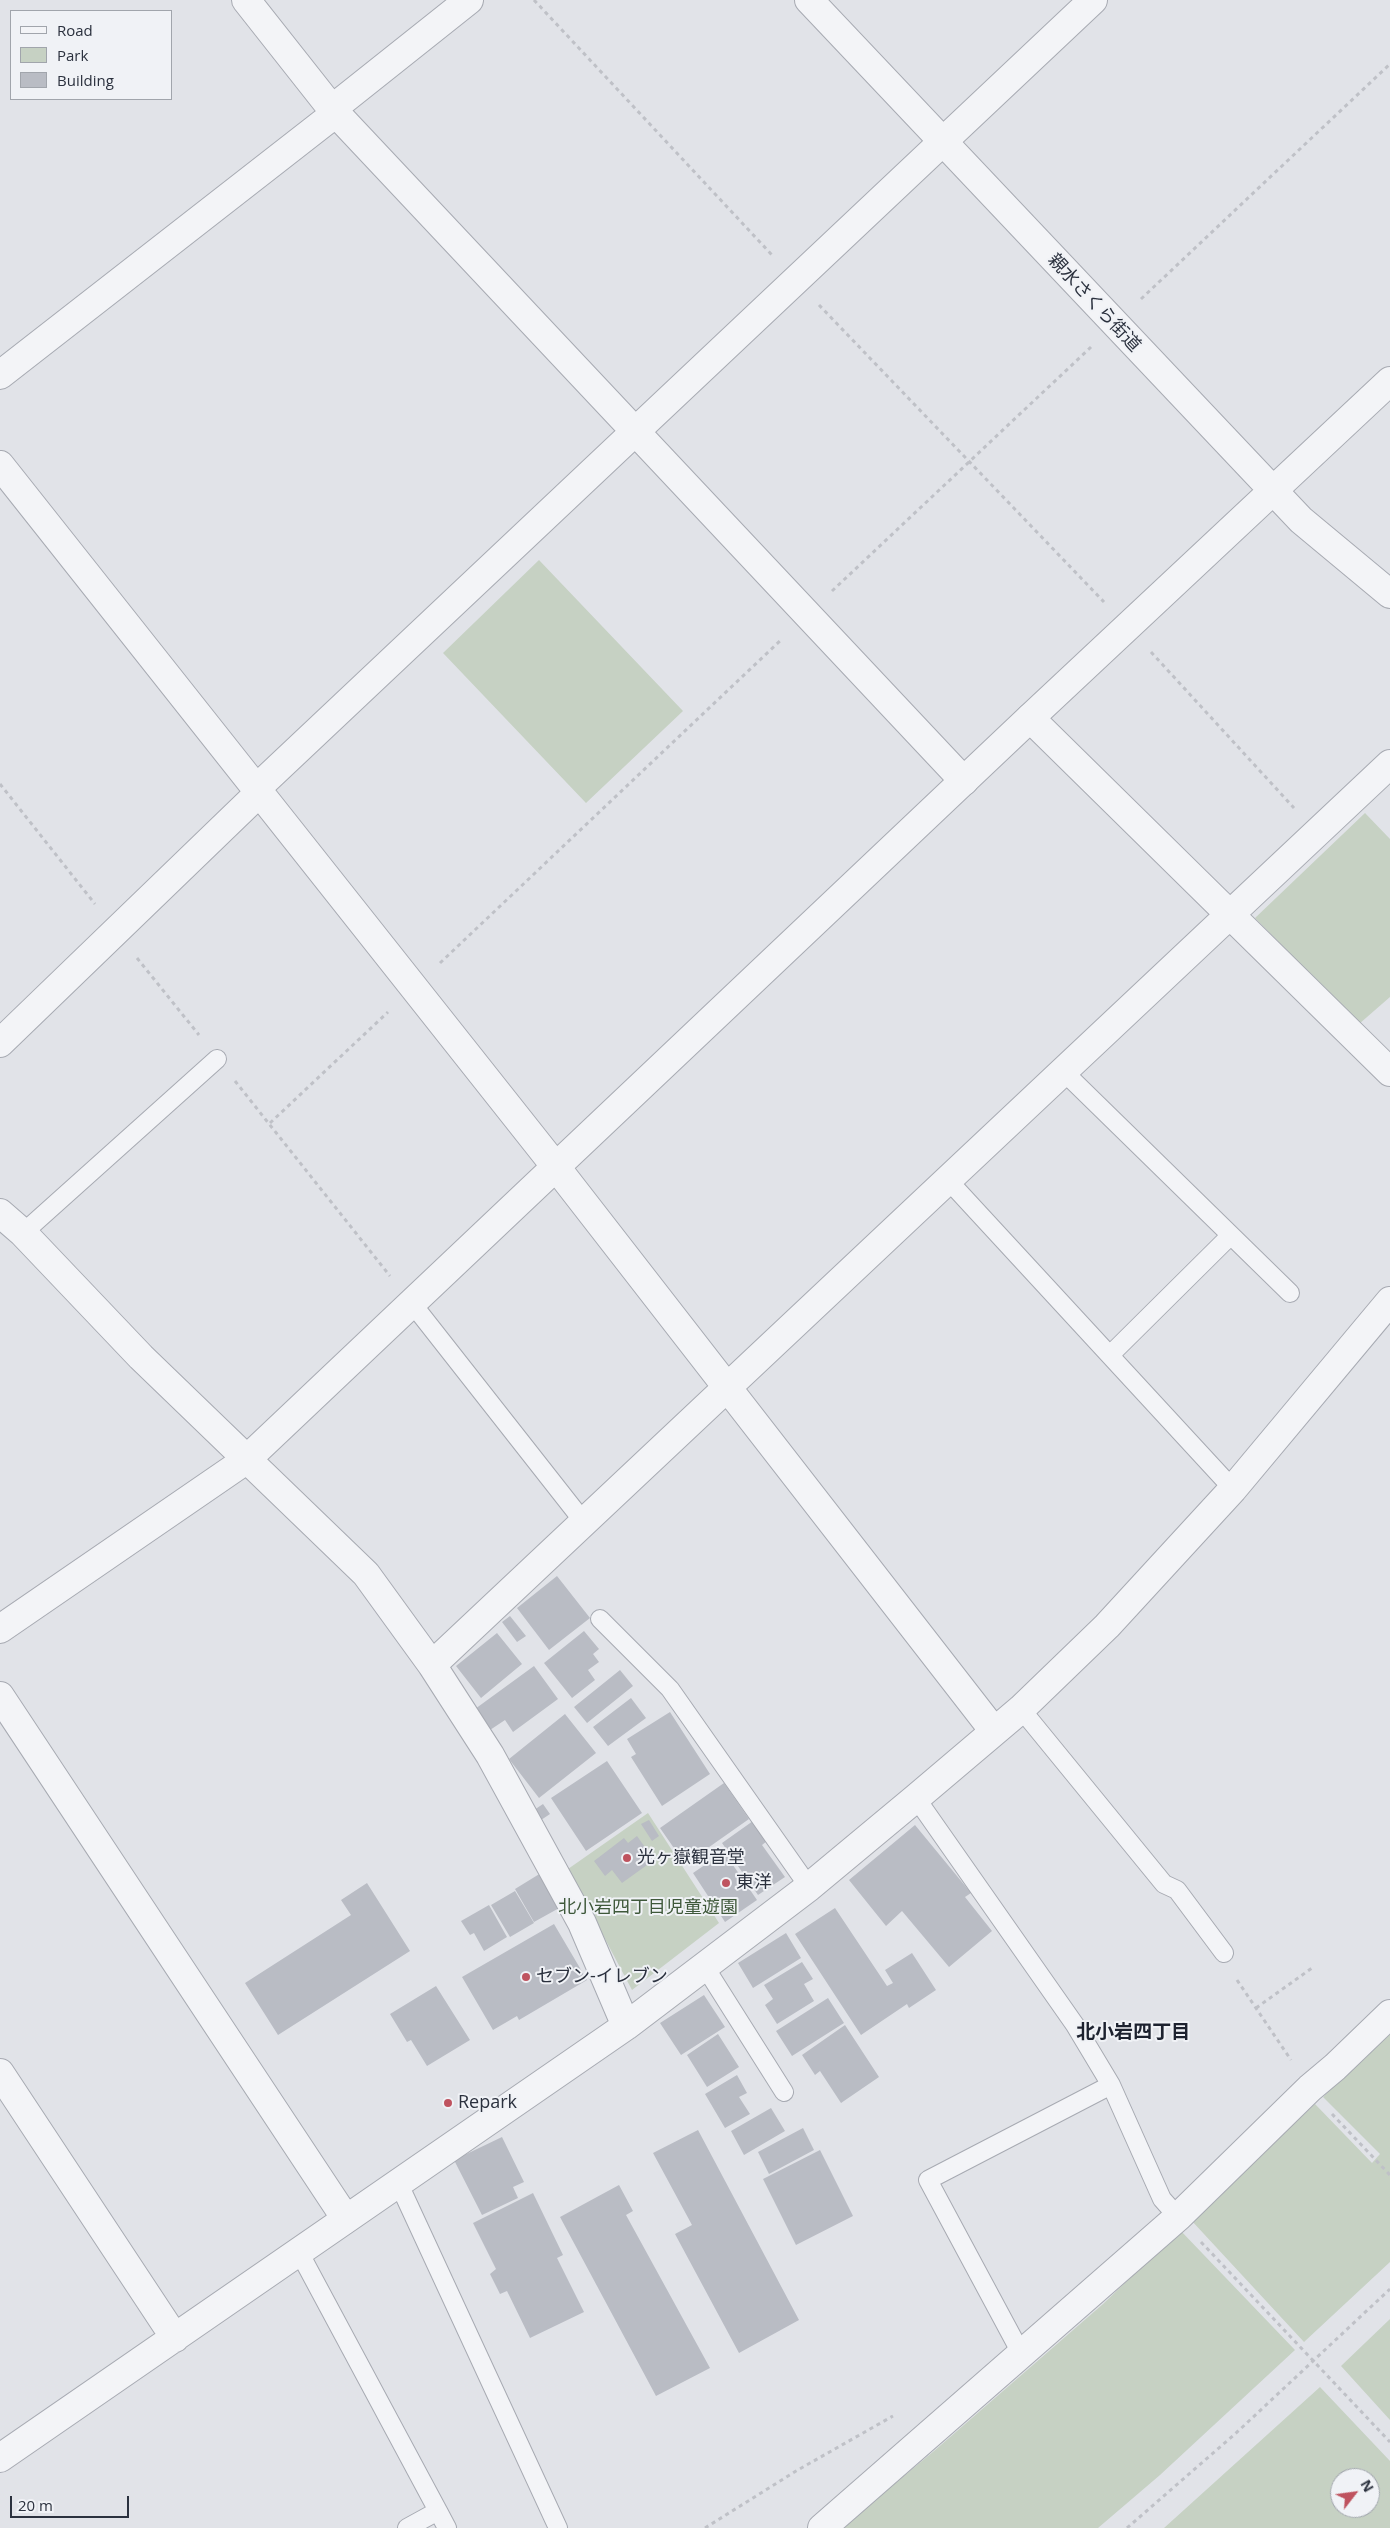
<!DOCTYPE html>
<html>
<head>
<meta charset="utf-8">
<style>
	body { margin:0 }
	#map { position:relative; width:1390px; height:2528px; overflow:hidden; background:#e1e3e8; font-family:"Open Sans",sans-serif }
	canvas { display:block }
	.legend { position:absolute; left:10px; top:10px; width:162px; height:90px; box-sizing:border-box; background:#f0f2f6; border:1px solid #a1a5ac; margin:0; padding:6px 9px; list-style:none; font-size:15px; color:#2b313e }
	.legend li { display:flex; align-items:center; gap:10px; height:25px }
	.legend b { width:25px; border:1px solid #a1a5ac }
	.north { position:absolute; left:1330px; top:2468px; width:50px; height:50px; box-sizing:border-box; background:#f0f2f6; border:1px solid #a1a5ac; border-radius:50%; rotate:60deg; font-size:14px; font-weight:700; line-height:20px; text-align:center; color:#2b313e }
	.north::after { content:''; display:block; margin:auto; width:18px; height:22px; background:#bf535f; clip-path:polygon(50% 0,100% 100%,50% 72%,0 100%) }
	.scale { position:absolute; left:10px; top:2496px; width:119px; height:22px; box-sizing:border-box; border:2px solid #2b313e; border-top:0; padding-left:6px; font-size:15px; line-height:18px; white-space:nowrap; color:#2b313e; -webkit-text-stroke:4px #f0f2f6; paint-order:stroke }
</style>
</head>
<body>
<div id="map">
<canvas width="1390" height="2528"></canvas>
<ul class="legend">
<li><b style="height:6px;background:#f3f4f7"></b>Road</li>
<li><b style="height:14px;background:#c6d1c3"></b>Park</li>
<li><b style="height:14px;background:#b9bcc4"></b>Building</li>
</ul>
<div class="north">N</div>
<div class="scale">20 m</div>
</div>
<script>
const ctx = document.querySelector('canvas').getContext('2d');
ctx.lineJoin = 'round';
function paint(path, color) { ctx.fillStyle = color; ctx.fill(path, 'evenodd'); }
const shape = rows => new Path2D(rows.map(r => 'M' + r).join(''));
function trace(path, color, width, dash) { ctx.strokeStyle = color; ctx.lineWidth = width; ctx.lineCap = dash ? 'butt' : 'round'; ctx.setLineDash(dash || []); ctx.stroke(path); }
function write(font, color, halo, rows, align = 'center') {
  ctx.font = font + ' "Open Sans","Noto Sans JP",sans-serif'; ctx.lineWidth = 4; ctx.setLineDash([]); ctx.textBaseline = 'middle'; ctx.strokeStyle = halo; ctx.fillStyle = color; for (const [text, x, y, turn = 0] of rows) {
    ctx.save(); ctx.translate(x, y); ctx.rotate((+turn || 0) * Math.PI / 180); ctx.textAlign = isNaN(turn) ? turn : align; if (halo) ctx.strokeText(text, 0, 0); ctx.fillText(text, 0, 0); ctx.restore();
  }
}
const green = shape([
	[539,560,683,711,586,803,443,653],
	[1365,813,1390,839,1390,997,1359,1024,1255,918],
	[648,1813,719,1923,632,1990,568,1869],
	[1390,2031,1390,2262,1304,2342,1191,2220,1315,2104,1372,2163,1380,2154,1323,2097],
	[1180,2230,1295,2350,1160,2475,1098,2528,841,2528,934,2451,1103,2304],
	[1390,2319,1390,2420,1341,2366],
	[1320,2387,1390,2461,1390,2528,1164,2528],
	[1340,2478,1370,2478,1370,2508,1340,2508]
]);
const building = shape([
	[557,1576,590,1618,549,1650,517,1608],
	[510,1616,526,1636,517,1642,502,1622],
	[584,1631,599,1649,593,1654,599,1662,588,1670,595,1680,572,1698,544,1663],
	[497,1633,522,1664,481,1698,456,1666],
	[534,1666,558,1699,513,1732,505,1720,490,1730,475,1709],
	[620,1670,633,1686,587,1723,574,1707],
	[631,1698,646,1718,608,1746,593,1727],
	[670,1712,710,1774,662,1806,631,1757,636,1754,627,1739],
	[565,1714,596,1753,539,1798,509,1759],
	[607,1761,642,1813,586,1851,551,1798],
	[724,1783,749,1819,685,1864,660,1828],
	[543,1804,550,1814,541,1820,534,1810],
	[649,1820,659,1836,652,1841,641,1824],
	[753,1821,767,1841,762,1845,785,1877,758,1895,722,1843],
	[915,1825,971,1893,965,1897,992,1931,949,1967,902,1911,886,1926,849,1880],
	[637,1836,654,1860,622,1883,612,1870,605,1876,594,1861,624,1838,628,1843],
	[724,1852,757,1900,725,1922,693,1873],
	[541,1873,561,1907,534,1922,515,1889],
	[367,1883,410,1951,278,2035,245,1983,351,1915,341,1900],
	[515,1891,534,1923,510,1937,491,1905],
	[489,1905,507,1937,484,1951,474,1933,470,1935,461,1921],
	[835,1908,887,1986,893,1983,885,1970,912,1953,936,1990,909,2008,907,2004,861,2035,795,1934],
	[554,1924,587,1980,519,2020,517,2016,493,2030,462,1977],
	[786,1933,801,1958,753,1988,738,1963],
	[802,1962,813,1979,804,1984,814,2001,777,2024,765,2005,773,1999,764,1985],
	[436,1986,470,2040,427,2066,411,2040,407,2042,390,2014],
	[704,1995,725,2027,681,2055,660,2023],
	[828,1998,844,2023,792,2056,776,2031],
	[845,2025,879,2077,841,2103,820,2071,815,2075,802,2055],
	[718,2034,739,2067,707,2087,687,2055],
	[737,2075,747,2093,739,2097,750,2114,725,2128,705,2094],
	[771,2108,785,2131,744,2155,731,2131],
	[803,2128,814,2150,769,2174,758,2152],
	[698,2130,799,2320,739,2353,675,2234,692,2225,653,2153],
	[502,2137,524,2182,513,2187,518,2198,482,2215,454,2160],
	[820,2150,853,2216,796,2245,763,2179],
	[619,2185,633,2211,626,2215,710,2368,656,2396,560,2217],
	[533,2193,563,2255,557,2258,584,2312,530,2338,507,2291,500,2294,490,2274,496,2269,473,2223]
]);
const path = shape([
	[534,0,772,255],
	[1141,299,1390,64],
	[819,305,1104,602],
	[832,591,1091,347],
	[1151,652,1294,808],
	[0,784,95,904],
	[137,958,199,1035],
	[440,963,782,639],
	[235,1081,390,1276],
	[270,1123,388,1012],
	[1237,1980,1291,2060],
	[1256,2008,1312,1968],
	[1332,2114,1390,2175],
	[1201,2242,1390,2442],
	[705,2528,796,2471,893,2416],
	[1127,2528,1235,2434,1390,2289]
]);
const service = shape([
	[1063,1071,1290,1293],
	[947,1179,1233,1489],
	[23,1233,217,1059],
	[411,1302,583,1521],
	[1111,1354,1230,1236],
	[600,1619,670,1689,809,1887],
	[1021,1709,1164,1884,1177,1890,1224,1953],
	[916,1798,1075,2025,1111,2085],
	[705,1967,784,2092],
	[398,2182,558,2528],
	[298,2250,438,2511,407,2528],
	[1022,2355,928,2180,1111,2085,1162,2199,1178,2217],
	[438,2511,447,2528]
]);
const minor = shape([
	[246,0,332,109,964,781],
	[332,109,469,0],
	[0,375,336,113],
	[0,465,556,1167,994,1731],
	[1030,718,1390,1072],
	[257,788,1093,0],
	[0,1043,260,792],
	[0,1213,23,1233,141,1357,366,1574,432,1665,490,1755,582,1923,626,2026],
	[432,1665,1390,764],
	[0,1696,346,2219],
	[0,2073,175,2338],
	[0,2458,626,2026,809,1887,916,1798,1021,1709,1107,1626,1233,1489,1390,1301],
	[822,2528,1178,2217,1310,2088,1335,2067,1390,2014]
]);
const tertiary = shape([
	[809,0,1301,520,1390,594],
	[0,1629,246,1460,1030,718,1390,381]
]);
const markers = [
	[627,1858,5,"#bf535f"],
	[726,1883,5,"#bf535f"],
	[526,1977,5,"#bf535f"],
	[448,2103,5,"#bf535f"]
];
const streetNames = [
	["親水さくら街道",1094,303,47]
];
const poiNames = [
	["光ヶ嶽観音堂",637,1858],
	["東洋",736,1883],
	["セブン-イレブン",536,1977],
	["Repark",458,2103]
];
const parkNames = [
	["北小岩四丁目児童遊園",648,1908]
];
const neighbourhoodNames = [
	["北小岩四丁目",1133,2033]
];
paint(green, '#c6d1c3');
paint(building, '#b9bcc4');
trace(service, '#a7aab2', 20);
trace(minor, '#a7aab2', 30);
trace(tertiary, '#a7aab2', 30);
trace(path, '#bfc1c7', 3, [4, 4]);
trace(service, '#f3f4f7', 18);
trace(minor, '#f3f4f7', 28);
trace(tertiary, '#f3f4f7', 28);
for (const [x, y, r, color] of markers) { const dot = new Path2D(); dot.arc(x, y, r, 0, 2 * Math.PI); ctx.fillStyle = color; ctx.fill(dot); trace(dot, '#f0f2f6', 2); }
write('18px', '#2b313e', '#f0f2f6', streetNames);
write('18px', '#2b313e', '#f0f2f6', poiNames, 'left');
write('18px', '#3e583a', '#f0f2f6', parkNames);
write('bold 19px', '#1d222f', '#f0f2f6', neighbourhoodNames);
</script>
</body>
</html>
